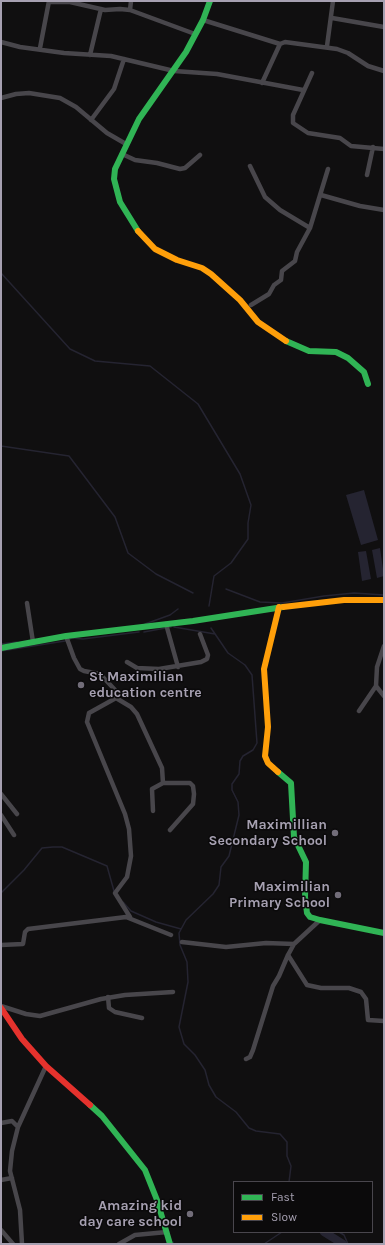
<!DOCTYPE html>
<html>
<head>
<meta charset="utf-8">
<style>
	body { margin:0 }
	#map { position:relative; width:385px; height:1245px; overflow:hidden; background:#100f10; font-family:Karla,sans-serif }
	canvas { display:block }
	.frame { position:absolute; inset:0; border:2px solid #a6a0b1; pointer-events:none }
	.legend { position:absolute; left:233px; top:1181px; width:140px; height:52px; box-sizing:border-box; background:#0b0a0b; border:1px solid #49464d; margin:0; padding:5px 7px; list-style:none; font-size:12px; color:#a6a0b1 }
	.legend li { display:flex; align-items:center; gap:8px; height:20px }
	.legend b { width:20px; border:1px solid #49464d }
</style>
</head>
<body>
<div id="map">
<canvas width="385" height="1245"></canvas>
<div class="frame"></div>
<ul class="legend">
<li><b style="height:5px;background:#30b455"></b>Fast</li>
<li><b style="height:5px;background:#ff9f0a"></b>Slow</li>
</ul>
</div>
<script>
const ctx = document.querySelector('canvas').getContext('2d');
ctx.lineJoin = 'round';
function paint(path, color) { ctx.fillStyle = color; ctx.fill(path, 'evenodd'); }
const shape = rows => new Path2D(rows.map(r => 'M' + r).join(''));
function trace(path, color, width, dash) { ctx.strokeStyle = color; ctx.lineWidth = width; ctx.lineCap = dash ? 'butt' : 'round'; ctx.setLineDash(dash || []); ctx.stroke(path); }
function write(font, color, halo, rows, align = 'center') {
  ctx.font = font + ' Karla,sans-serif'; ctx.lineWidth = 3; ctx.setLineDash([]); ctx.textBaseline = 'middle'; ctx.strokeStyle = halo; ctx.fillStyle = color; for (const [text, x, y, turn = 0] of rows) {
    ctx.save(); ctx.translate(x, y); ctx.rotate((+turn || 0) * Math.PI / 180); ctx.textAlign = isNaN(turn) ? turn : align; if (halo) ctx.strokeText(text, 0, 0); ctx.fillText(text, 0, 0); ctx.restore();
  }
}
const water = shape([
	[364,490,378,540,361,545,346,495],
	[380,548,384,576,377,578,372,550],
	[366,551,371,579,362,581,358,552]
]);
const stream = shape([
	[1,273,70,349,95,361,150,366,198,404,240,474,251,505,248,523,248,539,231,563,214,576,209,606],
	[1,446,69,456,115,517,128,553,156,574,193,593],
	[226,589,260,602,282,603,324,596,354,593,384,595],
	[145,624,170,615,178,609],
	[174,627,215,634],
	[211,628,228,653,245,665,252,675,257,743,253,750,243,756,240,761,239,774,232,784,232,790,238,802,239,815,229,856,221,867,219,885,213,894,186,920,179,933,180,945,187,962,188,982,179,1027,184,1044,195,1055,205,1070,209,1085,216,1097,236,1112,249,1128,256,1131,280,1134,287,1142,287,1156,291,1166,289,1182],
	[144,632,171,627],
	[1,644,17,642],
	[1,651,65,641,72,638,83,639,139,632],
	[1,893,24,870,42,848,53,847,62,847,107,866,114,891],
	[123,902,131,911,156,922,181,929],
	[339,1232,344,1235,348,1244],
	[173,1242,173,1244],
	[264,1244,282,1232]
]);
const river = shape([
	[324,1232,343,1244]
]);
const street = shape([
	[49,2,70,2,105,10,120,9,130,10,195,34],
	[130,10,131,1],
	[332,18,384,27],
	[203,20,280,44],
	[1,42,20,47,64,53,111,56,174,71,217,74,303,90],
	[327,46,333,1],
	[40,48,49,1],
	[90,55,101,9],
	[312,73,293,115,293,123,308,133,340,138,351,146,384,149],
	[262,83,280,44,285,42,337,49,348,53,368,66,384,71],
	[1,98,16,94,29,93,60,98,76,107,107,133,126,144],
	[91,120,114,89,124,59],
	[122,154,135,160,157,163,180,169,185,168,200,155],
	[250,166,265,197,280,210,310,228],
	[367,175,373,147],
	[321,195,360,206,384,210],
	[251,305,269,294,274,285,281,280,282,271,295,261,297,252,310,228,328,169],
	[27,603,33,642],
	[166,624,178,667],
	[66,636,74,658,80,669,84,671,100,674,117,692,116,698,89,713,87,722,125,814,129,829,131,856,127,877,115,893,130,917],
	[127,662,137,668,159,669,201,662,207,659,208,655,200,634],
	[376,686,384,696],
	[116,698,131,707,137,714,162,768,163,783,152,789,153,811],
	[359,711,376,686,377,667,384,646],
	[163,783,190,783,193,786,194,794,193,804,170,830],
	[1,794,17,814],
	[1,815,14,835],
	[182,942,226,947,266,943,294,944],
	[1,945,23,944,25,932,28,929,126,917,171,935],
	[288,955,307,985,321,988,349,988,361,992,366,999,368,1020,384,1021],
	[108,997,109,1008,115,1012,142,1018],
	[1,1006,26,1014,40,1016,101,999,125,995,173,992],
	[246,1059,250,1057,253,1050,273,986,279,976,288,955,294,944,320,920],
	[1,1123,12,1121,18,1127],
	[1,1180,12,1178],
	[1,1230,13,1244],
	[22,1244,20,1210,10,1171,12,1151,18,1127,46,1066],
	[119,1244,135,1235,167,1232]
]);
const fast = shape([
	[138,231,120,202,114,179,115,169,139,119,186,52,203,20,210,1],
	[286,341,309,351,336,352,348,358,364,372,368,384],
	[1,648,66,636,193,621,283,607],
	[278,772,291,783,294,837,306,862,305,897,307,913,310,917,320,920,384,933],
	[90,1105,102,1116,145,1170,157,1200,170,1244]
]);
const slow = shape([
	[138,231,155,249,177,260,202,268,211,274,240,300,258,322,286,341],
	[283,607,344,600,384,600],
	[278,772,268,763,265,756,268,727,264,669,279,607]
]);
const jam = shape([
	[1,1008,22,1039,46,1066,90,1105]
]);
const markers = [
	[81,685,4,"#726d79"],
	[335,833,4,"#726d79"],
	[338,895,4,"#726d79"],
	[190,1214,4,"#726d79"]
];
const poiNames = [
	["St Maximilian",89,677,"left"],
	["education centre",89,693,"left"],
	["Maximillian",327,825],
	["Secondary School",327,841],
	["Maximilian",330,887],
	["Primary School",330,903],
	["Amazing kid",182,1206],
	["day care school",182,1222]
];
paint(water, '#252431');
trace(stream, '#252431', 1.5);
trace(river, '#252431', 8);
trace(street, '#48464b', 4.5);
trace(fast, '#30b455', 6);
trace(slow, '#ff9f0a', 6);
trace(jam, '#e5322d', 6);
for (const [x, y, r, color] of markers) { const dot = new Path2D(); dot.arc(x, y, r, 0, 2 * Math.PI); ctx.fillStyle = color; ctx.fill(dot); trace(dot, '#0b0a0b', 1.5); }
write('bold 14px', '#a6a0b1', '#0b0a0b', poiNames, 'right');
</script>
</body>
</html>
